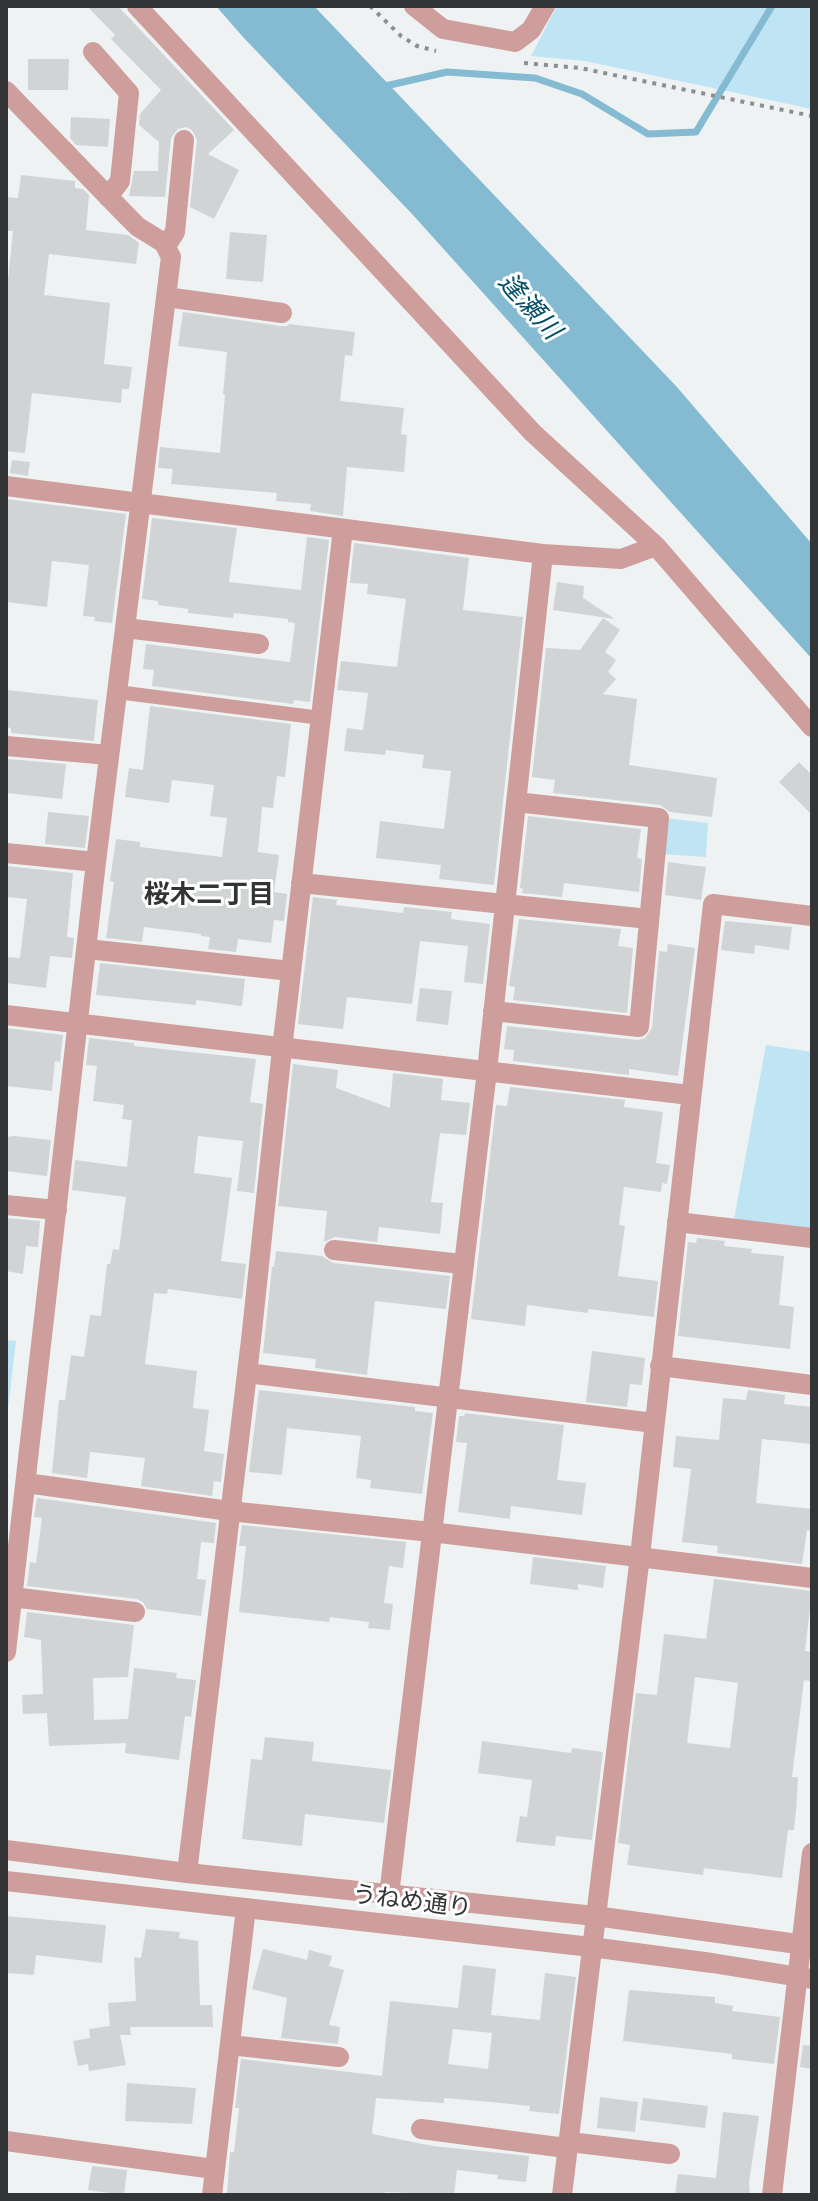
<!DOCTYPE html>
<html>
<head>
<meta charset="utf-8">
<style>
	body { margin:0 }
	#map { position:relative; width:818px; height:2201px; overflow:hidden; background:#eef2f3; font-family:Commissioner,sans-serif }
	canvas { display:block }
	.frame { position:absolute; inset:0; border:8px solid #333435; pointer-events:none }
</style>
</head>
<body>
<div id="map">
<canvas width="818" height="2201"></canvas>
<div class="frame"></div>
</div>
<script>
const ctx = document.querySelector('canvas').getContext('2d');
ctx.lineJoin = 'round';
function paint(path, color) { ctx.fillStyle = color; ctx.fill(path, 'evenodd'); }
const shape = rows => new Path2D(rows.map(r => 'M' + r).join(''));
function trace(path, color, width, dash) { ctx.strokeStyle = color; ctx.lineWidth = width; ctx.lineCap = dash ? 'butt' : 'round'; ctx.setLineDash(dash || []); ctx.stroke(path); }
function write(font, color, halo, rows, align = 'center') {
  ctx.font = font + ' Commissioner,"Noto Sans JP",sans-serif'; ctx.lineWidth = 6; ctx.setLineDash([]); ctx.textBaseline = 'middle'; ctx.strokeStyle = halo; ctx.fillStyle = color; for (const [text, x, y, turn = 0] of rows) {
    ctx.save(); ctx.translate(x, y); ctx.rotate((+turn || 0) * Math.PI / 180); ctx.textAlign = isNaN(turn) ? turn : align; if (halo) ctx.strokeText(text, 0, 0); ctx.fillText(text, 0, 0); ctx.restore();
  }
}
const green = shape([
	[557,6,812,6,812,109,585,61,531,56],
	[665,818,708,823,706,857,661,854],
	[766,1045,812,1052,812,1231,734,1219],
	[6,1340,16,1341,6,1426]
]);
const water = shape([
	[216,6,314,6,676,386,812,544,812,659,413,215,243,37]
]);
const stream = shape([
	[381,87,447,72,535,78,582,94,648,134,696,132,772,6]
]);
const building = shape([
	[87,6,118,6,234,130,208,154,239,170,214,219,190,207,197,140,192,130,186,127,178,129,171,138,165,197,129,196,134,171,158,171,159,142,139,125,140,114,161,90,111,39,115,35],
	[28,59,69,59,68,90,28,90],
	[71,117,110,119,108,147,76,145,70,138],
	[21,175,75,181,75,188,83,189,89,195,86,230,128,235,139,243,136,264,49,254,44,295,110,303,104,364,132,367,129,389,122,389,121,403,32,393,25,453,6,451,6,299,13,231,6,231,6,197,18,198],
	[230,232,267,235,263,282,226,279],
	[183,312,280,326,287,326,289,324,355,332,352,356,345,355,340,401,404,408,401,434,407,435,404,472,347,467,343,516,310,511,311,504,276,501,277,493,171,484,173,469,158,468,160,447,220,453,225,395,223,394,227,352,178,346],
	[12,460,30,462,28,476,10,473],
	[6,499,126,514,112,623,94,621,95,617,83,616,89,565,52,561,47,607,6,602],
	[152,518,237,528,229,582,301,590,307,537,329,540,310,702,294,700,293,704,152,686,154,670,143,669,146,644,290,662,295,623,288,622,288,619,234,613,233,618,188,613,188,609,158,605,158,601,142,599],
	[354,543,469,558,463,610,523,617,494,885,439,879,441,865,376,858,380,821,444,829,451,771,422,768,424,755,386,750,385,755,344,751,347,728,363,730,368,693,337,690,341,661,397,667,406,599,367,594,368,584,350,583],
	[557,582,584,586,583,598,615,619,553,610],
	[603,618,620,630,605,652,616,660,608,672,616,679,603,694,637,699,629,765,717,778,712,817,670,812,660,805,553,793,555,780,532,777,546,648,580,650],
	[6,690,98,700,94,741,11,733,11,728,6,727],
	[150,706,291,724,285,777,277,776,273,808,262,807,258,852,279,855,274,892,287,894,284,921,274,920,271,943,238,939,236,952,208,949,210,937,201,936,201,934,144,927,142,942,106,938,114,882,110,881,116,839,140,842,140,847,222,857,227,818,210,816,214,785,172,780,169,803,125,797,129,768,143,770],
	[8,759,66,764,62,799,6,793],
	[799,762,812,775,812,815,779,782],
	[48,812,89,816,85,848,45,844],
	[528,816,641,829,637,858,642,859,639,892,564,883,562,897,522,893,523,889,520,888],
	[668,862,706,867,701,900,665,895],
	[6,866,73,873,67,937,74,938,72,958,50,956,46,988,6,983,6,957,20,958,27,899,6,897],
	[313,897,337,900,336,905,403,913,404,907,452,912,451,919,490,924,483,984,464,982,468,946,420,941,412,1004,347,997,343,1029,298,1024],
	[519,919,621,929,618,946,633,948,627,1013,513,1000,515,987,509,986],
	[725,921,792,927,789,950,755,945,754,954,721,950],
	[668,944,695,948,678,1076,629,1069,629,1075,513,1061,514,1050,504,1049,507,1026,638,1040,645,1038,652,1028,659,951,667,952],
	[100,963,245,979,242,1006,196,1000,196,1005,96,995],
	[420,988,452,991,448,1025,416,1021],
	[6,1028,63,1035,60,1062,55,1061,52,1091,6,1086],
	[89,1038,134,1043,134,1046,256,1059,250,1102,263,1104,254,1193,237,1191,243,1141,198,1136,194,1173,232,1178,221,1261,246,1264,242,1299,168,1289,167,1294,154,1293,145,1364,197,1371,193,1408,209,1410,204,1451,224,1454,221,1482,214,1481,212,1496,141,1486,145,1458,90,1452,87,1478,52,1473,59,1400,65,1400,71,1355,84,1357,90,1315,101,1316,107,1264,110,1264,113,1249,119,1250,126,1197,72,1190,75,1160,127,1167,132,1120,122,1119,124,1105,93,1101,97,1066,86,1065],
	[293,1064,338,1070,336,1088,390,1108,393,1073,443,1079,441,1100,470,1103,466,1135,440,1133,431,1202,443,1203,440,1234,379,1227,377,1242,335,1237,324,1242,327,1211,278,1206],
	[510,1087,625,1100,624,1107,663,1112,656,1163,670,1165,667,1184,662,1183,661,1192,624,1187,619,1225,625,1226,618,1276,658,1281,654,1317,588,1309,588,1313,527,1305,525,1326,471,1319,496,1105,507,1106],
	[14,1136,51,1140,47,1176,6,1171,6,1137],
	[6,1218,40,1221,38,1247,26,1246,23,1274,6,1271],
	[697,1238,725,1241,724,1246,752,1249,751,1253,784,1256,779,1305,794,1307,790,1349,678,1336,688,1242,696,1243],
	[276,1251,322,1256,333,1263,450,1276,446,1309,375,1301,367,1375,315,1368,316,1359,263,1353,272,1267,274,1267],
	[592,1351,645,1358,642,1385,630,1384,627,1407,586,1402],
	[259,1390,415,1407,415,1411,433,1413,422,1494,370,1488,371,1480,356,1478,361,1436,287,1428,282,1475,249,1472],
	[748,1390,785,1395,784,1404,812,1407,812,1444,762,1439,756,1503,812,1509,812,1531,807,1530,802,1564,717,1553,718,1546,682,1542,691,1469,673,1467,676,1436,719,1440,723,1398,746,1400],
	[465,1413,564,1425,557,1480,586,1483,582,1515,511,1506,510,1519,458,1512,467,1443,456,1442,459,1416,464,1416],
	[37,1498,216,1523,214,1543,201,1542,197,1579,206,1580,201,1616,147,1609,143,1602,137,1599,27,1586,30,1562,36,1563,42,1518,34,1517],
	[242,1525,406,1542,403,1568,389,1566,384,1603,393,1604,390,1630,368,1628,369,1622,330,1617,329,1622,239,1612,246,1546,239,1546],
	[533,1557,606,1566,603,1588,578,1584,578,1590,530,1584],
	[714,1579,812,1591,805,1651,812,1652,812,1668,810,1681,804,1680,792,1777,798,1777,796,1810,794,1830,788,1830,782,1878,704,1868,703,1875,627,1865,630,1845,618,1843,636,1693,657,1695,664,1634,706,1639],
	[695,1677,738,1683,730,1748,687,1743],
	[27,1612,134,1625,128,1677,93,1678,94,1720,128,1719,134,1668,177,1673,176,1678,196,1680,191,1717,185,1716,179,1760,125,1753,126,1743,49,1746,47,1713,23,1714,22,1695,43,1694,41,1640,24,1637],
	[265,1737,314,1742,312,1761,391,1770,384,1823,305,1814,302,1846,242,1839,251,1759,262,1760],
	[482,1741,571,1753,572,1748,603,1752,592,1840,556,1836,555,1846,516,1842,520,1816,527,1817,532,1780,478,1773],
	[6,1916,106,1925,102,1963,36,1955,34,1975,6,1973],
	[146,1929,180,1932,179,1938,198,1941,200,2005,212,2005,213,2027,130,2027,131,2035,120,2035,126,2065,89,2071,88,2064,78,2066,73,2041,90,2038,89,2029,110,2026,108,2003,136,2001,134,1957,141,1958],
	[263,1949,307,1960,309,1950,332,1956,329,1966,344,1970,329,2025,340,2027,338,2044,281,2038,287,1998,252,1989],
	[463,1965,496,1969,491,2015,540,2020,545,1973,576,1977,559,2114,529,2111,530,2106,491,2102,444,2098,444,2103,376,2098,372,2134,433,2146,529,2156,526,2182,497,2179,498,2175,457,2170,454,2195,385,2192,384,2195,227,2195,230,2152,234,2152,239,2108,235,2108,241,2059,382,2076,390,2001,458,2008],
	[453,2029,492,2033,488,2069,448,2064],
	[629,1990,715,1997,715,2003,733,2006,732,2011,780,2017,774,2064,732,2059,732,2054,623,2041],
	[803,2045,812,2046,812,2069,800,2067],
	[127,2083,196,2088,192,2124,125,2121],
	[600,2097,638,2102,635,2132,597,2128],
	[643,2098,708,2106,705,2128,640,2120],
	[723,2112,759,2116,749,2182,750,2195,675,2195,678,2174,716,2178],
	[92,2166,127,2170,124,2195,88,2190]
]);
const path = shape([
	[370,6,401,36,417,46,436,51],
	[524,63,580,68,812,116]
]);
const service = shape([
	[117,692,321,718]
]);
const minor = shape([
	[137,6,533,433,656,546,812,727],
	[414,6,443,29,515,42,531,30,545,6],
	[93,52,129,93,120,181,108,197],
	[6,91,125,214,138,227,164,243,171,257,96,862,6,1652],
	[166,246,175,232,184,140],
	[166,297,282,313],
	[6,486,543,554,621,559,656,546],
	[125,628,259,644],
	[6,746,109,755],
	[6,853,96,862],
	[301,883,649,919],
	[87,949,291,971],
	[493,1011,639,1027,659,818,516,802],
	[6,1015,690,1095],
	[6,1205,57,1210],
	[677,1222,812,1238],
	[334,1250,462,1264],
	[660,1366,812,1385],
	[247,1373,654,1423],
	[26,1483,229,1511,431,1532,812,1578],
	[12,1597,135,1612],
	[187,1873,251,1340,282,1049,343,529],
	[389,1895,487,1071,543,554],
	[230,2045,339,2057],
	[421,2129,558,2147,578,2143,670,2154],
	[6,2141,214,2169],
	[212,2195,246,1908],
	[562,2195,640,1556,713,904,812,916],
	[772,2195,812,1853]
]);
const tertiary = shape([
	[6,1850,187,1873,595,1916,812,1946],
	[6,1881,591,1947,712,1963,812,1979]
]);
const streetNames = [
	["うねめ通り",412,1901,7]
];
const waterNames = [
	["逢瀬川",530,306,48]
];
const neighbourhoodNames = [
	["桜木二丁目",209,894]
];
paint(green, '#bfe4f4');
paint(water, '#85bbd2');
trace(stream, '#85bbd2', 7);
paint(building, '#d0d4d5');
trace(path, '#8c8e8f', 4, [4, 6]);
trace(service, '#cd9e9b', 14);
trace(minor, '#cd9e9b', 20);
trace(tertiary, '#cd9e9b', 20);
write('24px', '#333435', '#fff', streetNames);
write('italic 26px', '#024f67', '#fff', waterNames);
write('bold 26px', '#333435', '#fff', neighbourhoodNames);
</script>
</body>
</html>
